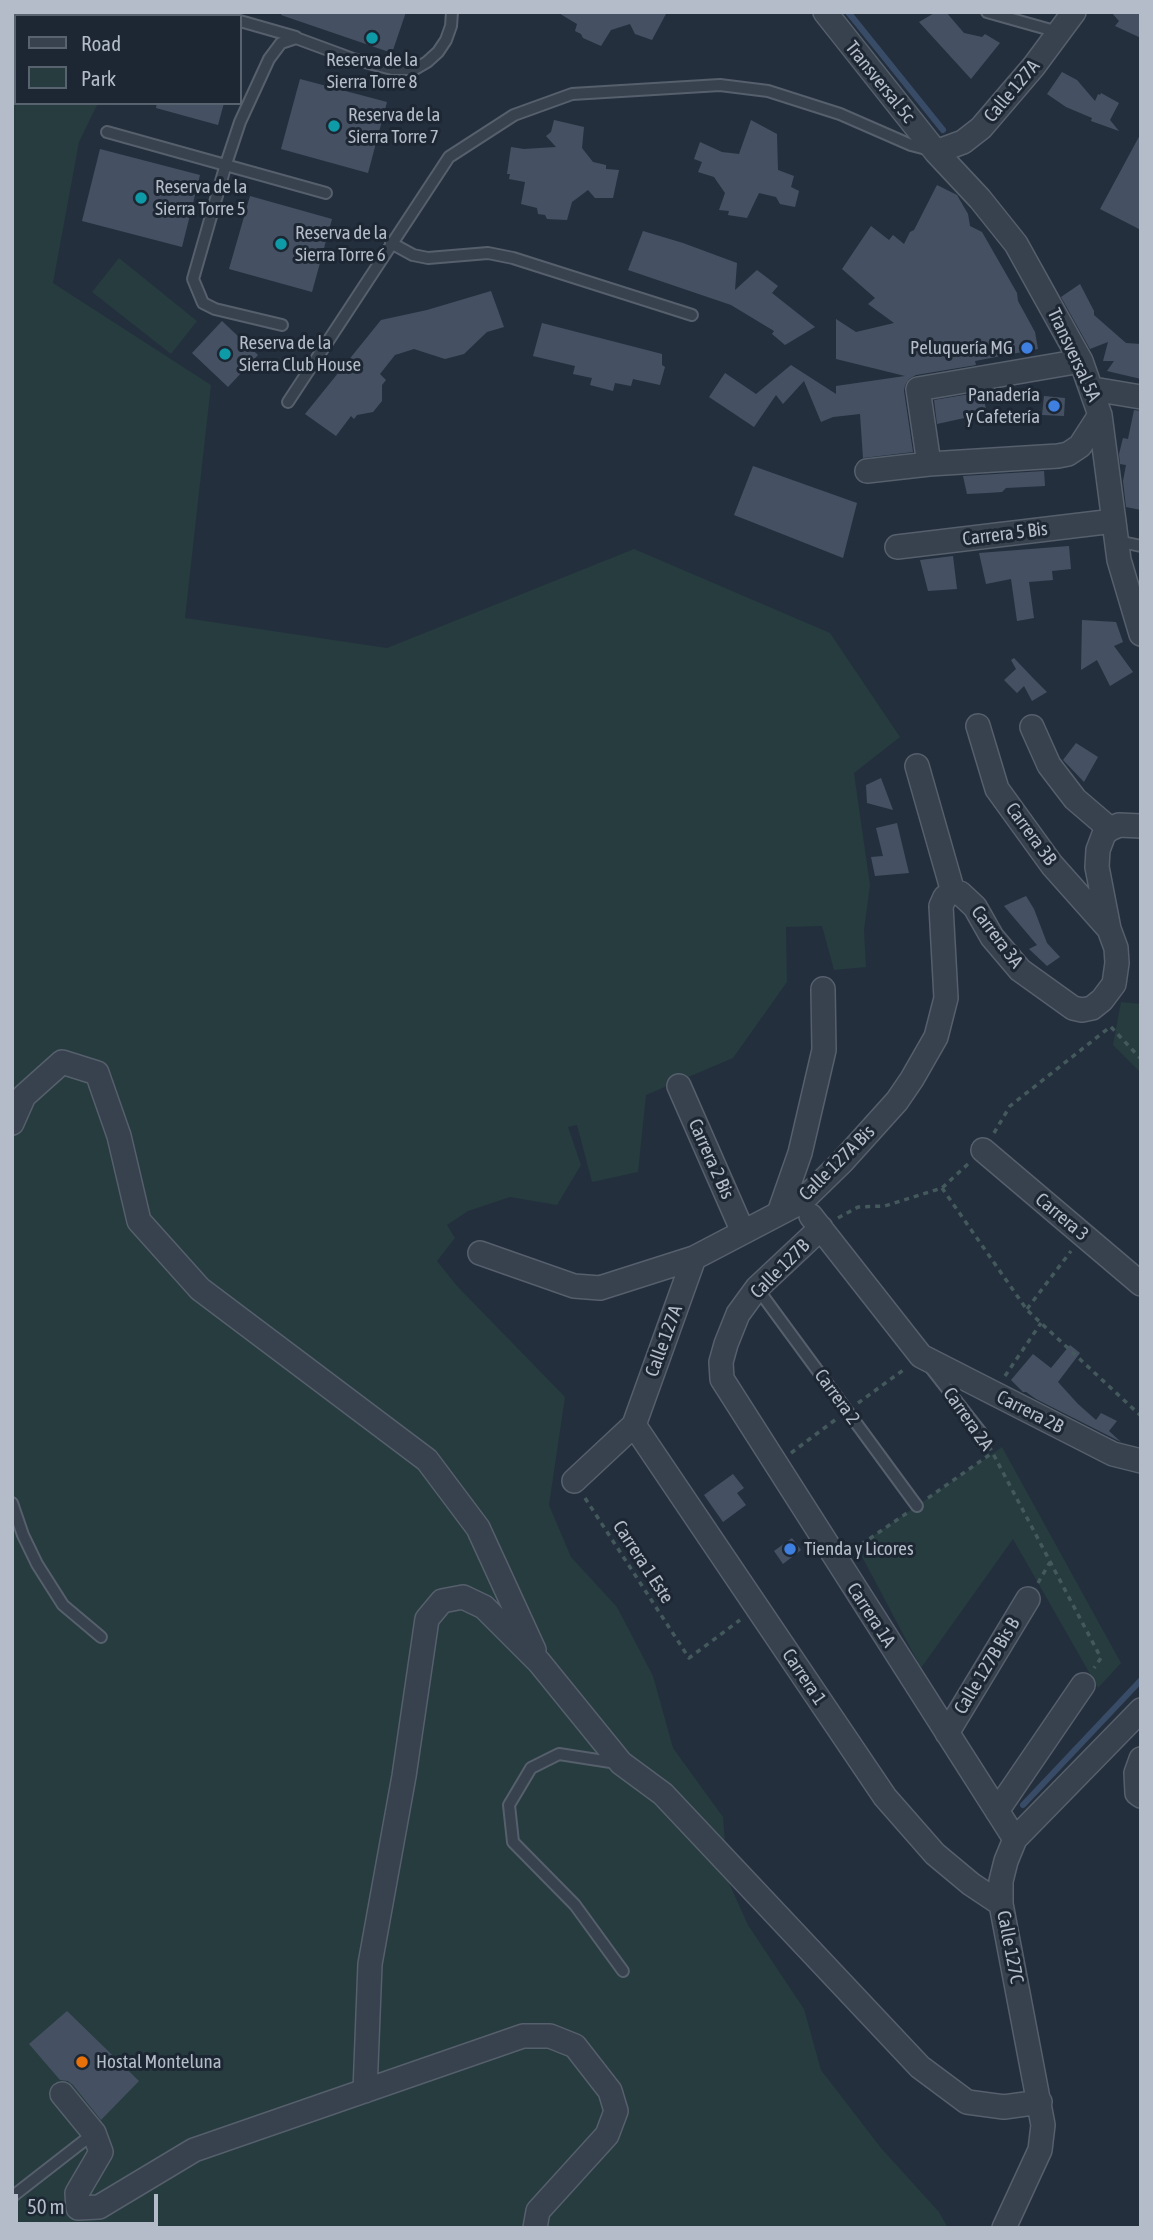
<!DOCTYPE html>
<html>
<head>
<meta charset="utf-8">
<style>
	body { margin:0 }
	#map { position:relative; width:1153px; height:2240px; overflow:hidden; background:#242f3e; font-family:"Asap Condensed",sans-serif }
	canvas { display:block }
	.frame { position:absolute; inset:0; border:14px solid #b4bcc9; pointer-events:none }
	.legend { position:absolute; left:14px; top:14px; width:228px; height:91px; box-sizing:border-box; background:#1d2633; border:2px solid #59626f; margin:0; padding:9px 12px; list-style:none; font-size:21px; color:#b4bcc9 }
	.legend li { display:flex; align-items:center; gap:14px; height:35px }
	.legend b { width:35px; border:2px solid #59626f }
	.scale { position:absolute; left:14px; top:2194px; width:144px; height:32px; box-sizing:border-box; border:4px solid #b4bcc9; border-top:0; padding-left:9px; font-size:21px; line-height:24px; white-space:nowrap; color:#b4bcc9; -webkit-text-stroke:5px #1d2633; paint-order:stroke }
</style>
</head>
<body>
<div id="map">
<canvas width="1153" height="2240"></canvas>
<div class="frame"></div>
<ul class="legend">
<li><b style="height:9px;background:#38414e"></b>Road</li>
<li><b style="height:19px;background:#263c3f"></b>Park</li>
</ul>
<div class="scale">50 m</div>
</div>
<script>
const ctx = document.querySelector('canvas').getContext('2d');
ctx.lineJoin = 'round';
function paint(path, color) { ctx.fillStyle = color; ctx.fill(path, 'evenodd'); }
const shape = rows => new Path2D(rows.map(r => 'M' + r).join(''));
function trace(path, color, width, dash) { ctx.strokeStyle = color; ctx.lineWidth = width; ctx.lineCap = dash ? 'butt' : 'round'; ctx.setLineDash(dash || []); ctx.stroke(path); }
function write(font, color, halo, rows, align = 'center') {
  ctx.font = font + ' "Asap Condensed",sans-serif'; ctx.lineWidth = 6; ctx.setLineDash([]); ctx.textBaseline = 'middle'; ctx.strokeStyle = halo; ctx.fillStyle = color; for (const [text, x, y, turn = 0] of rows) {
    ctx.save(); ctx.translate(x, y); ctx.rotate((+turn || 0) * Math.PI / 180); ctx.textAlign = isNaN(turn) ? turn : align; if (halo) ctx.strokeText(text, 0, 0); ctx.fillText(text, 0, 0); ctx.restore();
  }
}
const green = shape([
	[16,33,16,103,98,103,79,142,53,283,211,385,185,618,387,648,634,549,830,633,900,737,854,773,870,885,864,930,866,967,834,970,822,926,786,927,787,982,733,1058,646,1095,638,1172,592,1182,577,1125,568,1127,581,1165,557,1205,510,1197,468,1211,447,1225,455,1238,437,1261,457,1286,565,1397,549,1505,571,1557,617,1607,653,1676,673,1748,723,1817,728,1881,748,1925,804,2009,821,2070,881,2148,939,2212,948,2228,12,2228,12,36],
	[119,258,197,321,171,354,92,292],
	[1121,1002,1141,1004,1141,1073,1113,1045],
	[1002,1447,1121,1663,1098,1688,1013,1539,921,1668,857,1547]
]);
const stream = shape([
	[848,12,943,130],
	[1023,1805,1141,1680]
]);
const building = shape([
	[282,12,406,12,392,53,281,15],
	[557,12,667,12,652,40,635,34,630,24,611,30,601,46,583,38,581,34,575,31,577,24],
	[936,12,946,12,964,33,982,37,985,34,1000,43,971,79,919,22],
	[1111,12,1141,12,1141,38,1115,26,1119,21],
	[1062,72,1077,80,1095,101,1098,94,1100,95,1101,93,1119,103,1110,120,1119,131,1091,121,1092,118,1066,107,1047,94],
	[300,79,387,102,368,173,281,149],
	[157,103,224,103,218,125,156,108],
	[554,120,584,127,582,148,593,162,606,165,606,169,619,170,613,198,595,198,588,190,572,202,567,220,547,219,545,215,538,214,537,208,521,204,525,182,509,179,510,174,507,174,511,147,524,149,556,147,546,136,551,132],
	[751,120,777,134,778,170,794,176,791,187,799,191,795,207,780,204,776,197,759,193,747,218,728,215,729,211,719,210,725,193,714,177,698,172,702,162,694,159,700,142,722,152,739,154],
	[1141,133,1141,230,1100,209],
	[100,149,200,175,182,247,82,221],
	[937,185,957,195,968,214,970,226,982,232,1017,293,1018,301,1035,332,1038,349,975,361,976,365,916,375,909,379,905,385,904,391,913,452,863,458,860,414,833,417,821,422,804,381,783,404,776,395,754,427,709,397,725,373,756,394,791,365,836,394,836,386,905,376,836,359,836,319,856,332,894,323,868,304,875,298,842,269,871,226,889,240,893,235,904,244,910,232,914,230],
	[250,196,332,219,312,292,229,269],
	[643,231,683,243,737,263,735,290,757,270,778,286,772,293,815,327,785,345,772,334,774,331,731,305,628,270],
	[1080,284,1094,311,1094,315,1126,343,1141,344,1141,379,1107,371,1114,361,1103,361,1108,342,1090,349,1061,297],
	[491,291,504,327,487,332,464,354,445,359,414,349,395,355,380,374,386,380,382,385,382,401,373,412,357,415,354,419,351,416,336,436,305,414,381,320,427,310],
	[222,321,258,355,228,387,192,353],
	[542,323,662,354,662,365,665,367,660,385,633,379,631,386,615,383,613,391,590,385,592,378,573,374,575,366,533,356],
	[982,392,987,413,937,424,934,400],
	[1044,396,1065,398,1064,416,1042,415],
	[1134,410,1141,411,1141,510,1126,507,1123,481,1126,465,1120,464,1119,454,1123,438,1128,439],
	[753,466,857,503,843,558,734,515],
	[1044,471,1045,486,1006,488,1002,492,987,493,967,494,963,476],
	[1069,546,1071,569,1052,571,1053,580,1029,582,1034,618,1017,621,1011,579,986,584,979,553],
	[953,556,957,589,928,591,920,560],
	[1082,620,1116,622,1123,642,1114,646,1133,672,1110,686,1097,660,1081,670],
	[1014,658,1032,677,1047,692,1032,701,1024,686,1017,693,1004,680,1016,669,1011,660],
	[1076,743,1098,757,1084,782,1063,760],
	[881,778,893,810,867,803,866,785],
	[897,823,909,873,875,876,871,857,883,856,876,828],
	[1026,896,1034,909,1047,943,1060,957,1047,966,1029,949,1037,945,1004,906],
	[1070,1345,1080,1353,1058,1382,1078,1404,1096,1420,1101,1413,1117,1421,1109,1431,1121,1442,1036,1399,1026,1392,1023,1392,1011,1380,1033,1354,1051,1368],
	[733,1474,744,1488,737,1493,746,1505,723,1522,704,1495],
	[792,1538,801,1550,783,1564,774,1551],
	[67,2011,139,2081,101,2120,73,2085,68,2081,60,2080,29,2044]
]);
const path = shape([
	[1111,1027,1141,1059],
	[994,1133,1010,1106,1110,1027],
	[942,1188,1027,1310,1141,1416],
	[838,1218,858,1207,885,1206,942,1188,969,1163],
	[1027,1309,1071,1251],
	[1005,1376,1041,1323],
	[858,1403,906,1368],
	[989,1446,1101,1658,1094,1668],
	[791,1453,835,1420],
	[585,1498,689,1658,740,1620],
	[928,1498,992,1453],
	[853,1550,907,1513],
	[1038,1583,1050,1562]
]);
const lane = shape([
	[209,12,221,16],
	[987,12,1058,32],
	[240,21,296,37],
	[107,132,326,193],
	[391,243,413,255,428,258,488,253,513,258,692,315],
	[282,325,215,309,203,303,193,279,226,164,240,122,269,59,281,43,296,38,353,59,392,69,415,69,427,62,438,52,446,40,451,26,452,12],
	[288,402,449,157,514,115,572,94,720,85,768,91,840,114,911,145,930,150],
	[1117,541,1141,546],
	[757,1288,917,1506],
	[930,1367,983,1435],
	[12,1503,23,1535,37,1564,63,1605,101,1637],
	[617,1763,559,1754,531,1768,509,1805,513,1842,575,1905,623,1971],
	[13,2196,94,2133]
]);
const street = shape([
	[825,12,936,152,980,199,1016,244,1081,361,1100,415,1119,560,1141,634],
	[936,152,963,142,981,128,1034,66,1074,12],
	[1093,389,1141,397],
	[929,464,918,389,1081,361],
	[867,471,929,464,1058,456,1068,454,1080,446,1100,415],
	[897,547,1114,521],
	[978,726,997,789,1052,865,1109,929],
	[1032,727,1049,765,1075,799,1110,829],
	[917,766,953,892],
	[953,892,960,893,975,907,992,937,1020,970,1073,1008,1082,1010,1092,1008,1102,1000,1114,984,1117,963,1116,948,1109,929,1097,867,1098,850,1104,834,1110,829,1119,825,1141,826],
	[679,1086,743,1232],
	[12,1123,24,1096,62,1062,97,1073,119,1136,139,1221,200,1289,427,1460,478,1528,534,1650],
	[983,1150,1141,1284],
	[779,1213,800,1153,824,1050,823,989],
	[811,1216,921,1356,1113,1454,1141,1461],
	[821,1228,757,1288,738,1314,726,1344,721,1362,722,1379,1015,1839],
	[480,1253,574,1286,600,1288,694,1258,801,1202,842,1162,897,1101,912,1079,936,1037,946,998,941,906,945,897,953,892],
	[634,1425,885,1797,935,1854,971,1884,1001,1904],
	[574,1481,634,1425,694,1258],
	[947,1733,1028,1599],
	[1141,1759,1136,1773,1137,1793,1141,1796],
	[997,1811,1083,1685],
	[365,2091,370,1964,404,1776,427,1619,442,1601,463,1597,484,1607,539,1662,621,1763,663,1794,920,2067,967,2102,1004,2107,1040,2102],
	[62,2094,94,2133,101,2152,77,2193,78,2208,99,2207,194,2150,523,2036,550,2036,575,2046,610,2091,616,2111,607,2135,538,2211,535,2228],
	[1004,2228,1040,2150,1043,2125,1001,1904,1001,1881,1006,1861,1015,1839,1141,1710]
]);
const markers = [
	[372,38,7,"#0f9aa8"],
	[334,126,7,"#0f9aa8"],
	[141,198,7,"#0f9aa8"],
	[281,244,7,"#0f9aa8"],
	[1027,348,7,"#3f7fe0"],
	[225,354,7,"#0f9aa8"],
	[1054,406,7,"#3f7fe0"],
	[790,1549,7,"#3f7fe0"],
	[82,2062,7,"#e8710a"]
];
const poiNames = [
	["Reserva de la",372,60,"center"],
	["Sierra Torre 8",372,82,"center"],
	["Reserva de la",348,115],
	["Sierra Torre 7",348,137],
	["Reserva de la",155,187],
	["Sierra Torre 5",155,209],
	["Reserva de la",295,233],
	["Sierra Torre 6",295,255],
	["Reserva de la",239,343],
	["Sierra Club House",239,365],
	["Peluquería MG",1013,348,"right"],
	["Panadería",1040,395,"right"],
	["y Cafetería",1040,417,"right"],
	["Tienda y Licores",804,1549],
	["Hostal Monteluna",96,2062]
];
const streetNames = [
	["Transversal 5c",880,82,51],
	["Calle 127A",1012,91,-50],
	["Transversal 5A",1074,355,65],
	["Carrera 5 Bis",1005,534,-7],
	["Carrera 3B",1031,834,54],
	["Carrera 3A",997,937,53],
	["Carrera 2 Bis",711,1159,66],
	["Calle 127A Bis",837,1163,-45],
	["Carrera 3",1062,1217,40],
	["Calle 127B",780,1269,-45],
	["Calle 127A",664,1341,-70],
	["Carrera 2",837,1397,54],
	["Carrera 2B",1030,1412,27],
	["Carrera 2A",968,1419,55],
	["Carrera 1 Este",643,1562,57],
	["Carrera 1A",871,1615,57],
	["Calle 127B Bis B",987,1666,-59],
	["Carrera 1",804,1677,56],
	["Calle 127C",1010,1947,79]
];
paint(green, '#263c3f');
trace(stream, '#394c67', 6);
paint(building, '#455162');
trace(lane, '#565f6c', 14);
trace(street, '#565f6c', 26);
trace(path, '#44595c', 3.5, [5, 5]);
trace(lane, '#38414e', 10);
trace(street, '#38414e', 23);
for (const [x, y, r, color] of markers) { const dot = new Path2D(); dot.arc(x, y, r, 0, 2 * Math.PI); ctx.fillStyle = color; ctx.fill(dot); trace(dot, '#1d2633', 2.5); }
write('19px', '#b4bcc9', '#1d2633', poiNames, 'left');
write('19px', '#b4bcc9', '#1d2633', streetNames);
</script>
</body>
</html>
